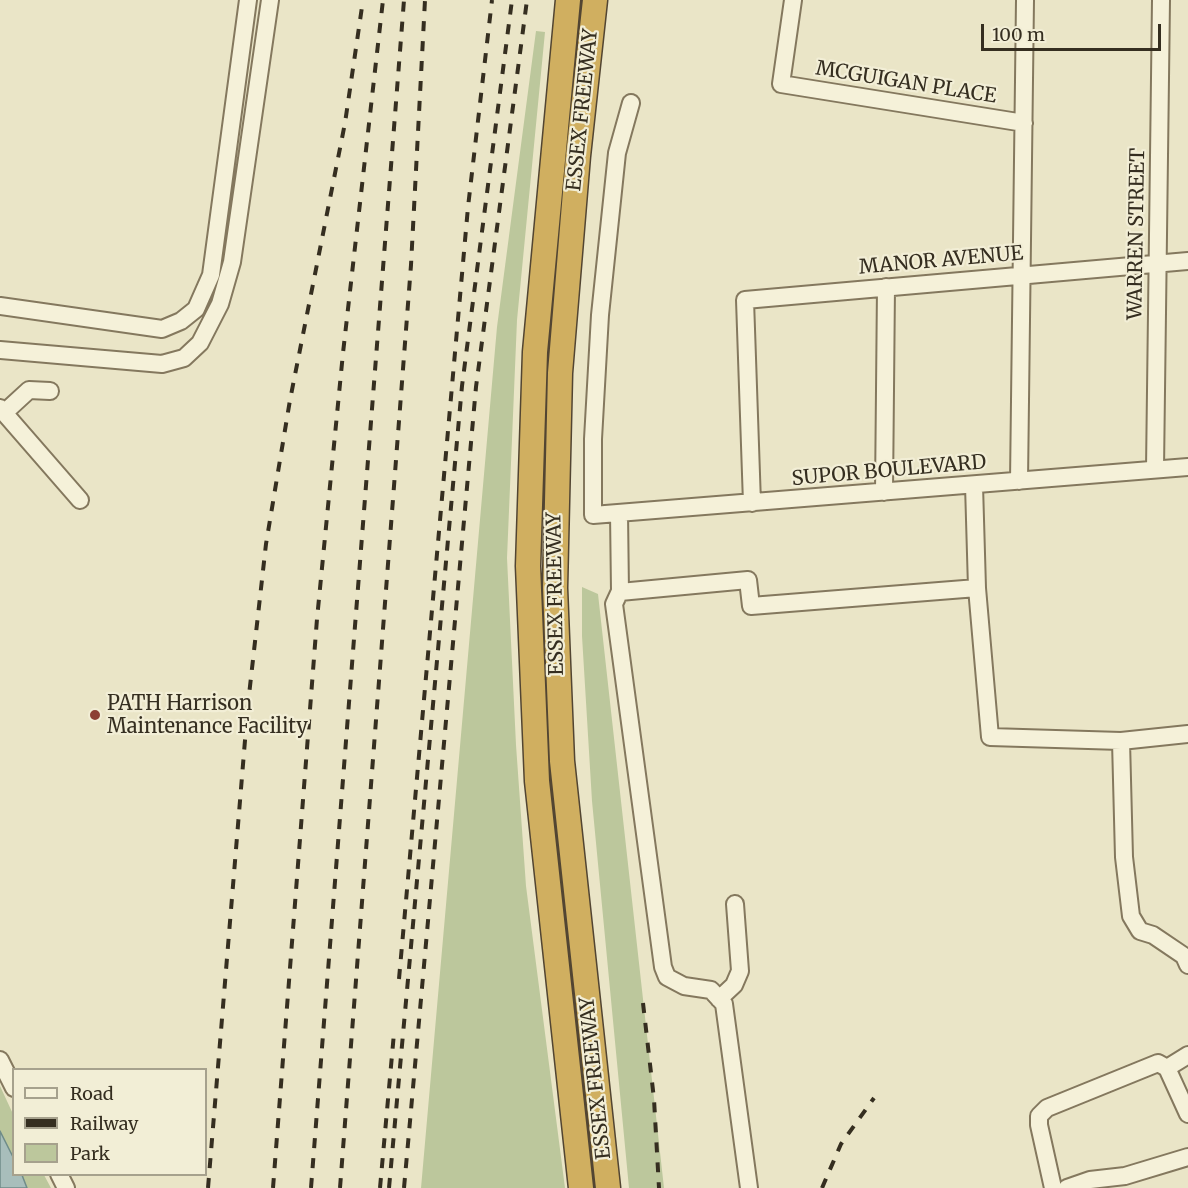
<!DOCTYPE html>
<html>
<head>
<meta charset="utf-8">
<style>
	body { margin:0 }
	#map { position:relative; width:1188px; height:1188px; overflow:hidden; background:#eae5c7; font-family:Merriweather,serif }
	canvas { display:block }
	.legend { position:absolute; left:12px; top:1068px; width:195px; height:108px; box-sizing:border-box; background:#f2eed6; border:2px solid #a6a18d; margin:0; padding:8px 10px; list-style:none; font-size:18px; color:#352e20 }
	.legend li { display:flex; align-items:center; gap:12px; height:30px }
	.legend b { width:30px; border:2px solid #a6a18d }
	.scale { position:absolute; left:981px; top:24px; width:180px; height:27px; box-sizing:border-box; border:3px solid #352e20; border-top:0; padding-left:8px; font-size:18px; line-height:21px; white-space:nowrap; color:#352e20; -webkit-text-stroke:4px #f2eed6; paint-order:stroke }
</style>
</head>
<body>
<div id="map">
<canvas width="1188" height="1188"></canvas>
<ul class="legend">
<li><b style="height:8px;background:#f5f1d9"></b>Road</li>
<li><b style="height:8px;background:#352e20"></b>Railway</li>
<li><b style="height:16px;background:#bcc79c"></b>Park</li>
</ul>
<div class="scale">100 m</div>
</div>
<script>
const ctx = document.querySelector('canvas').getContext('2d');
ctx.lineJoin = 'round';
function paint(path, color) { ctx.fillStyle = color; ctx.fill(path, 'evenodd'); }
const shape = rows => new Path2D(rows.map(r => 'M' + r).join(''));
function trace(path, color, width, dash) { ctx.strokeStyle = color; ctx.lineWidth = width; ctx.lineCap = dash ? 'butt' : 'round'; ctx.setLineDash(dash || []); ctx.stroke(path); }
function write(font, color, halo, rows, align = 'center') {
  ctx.font = font + ' Merriweather,serif'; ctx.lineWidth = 4.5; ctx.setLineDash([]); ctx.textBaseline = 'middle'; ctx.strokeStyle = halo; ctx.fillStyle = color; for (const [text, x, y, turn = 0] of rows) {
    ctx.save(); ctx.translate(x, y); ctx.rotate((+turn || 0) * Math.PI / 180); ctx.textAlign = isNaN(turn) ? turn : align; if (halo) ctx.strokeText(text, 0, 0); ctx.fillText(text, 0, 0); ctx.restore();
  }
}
const green = shape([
	[536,31,545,32,517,320,507,558,516,745,526,886,565,1188,421,1188,497,327],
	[582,587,598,594,664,1188,629,1188,592,801,582,636],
	[0,1086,13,1114,13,1157,0,1131],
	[22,1175,44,1175,51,1188,27,1188]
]);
const water = shape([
	[0,1131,13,1157,14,1174,22,1175,27,1188,0,1188,0,1131]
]);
const minor = shape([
	[793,0,781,84,1024,123],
	[631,103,617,153,600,315,593,439,593,515,1188,467],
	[0,306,162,329,181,321,196,309,211,275,248,0],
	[0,350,162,364,184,358,200,343,220,304,232,262,270,0],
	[0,408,80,500],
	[4,413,29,390,50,391],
	[1155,469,1161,0],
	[1019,481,1025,0],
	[884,492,886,287],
	[752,503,745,300,1188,261],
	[619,513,620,592,748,580,751,606,977,588,974,485],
	[977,588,990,737,1121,741,1188,734],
	[620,591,614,604,663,967,667,977,684,986,711,990,724,1004,749,1188],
	[1121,741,1124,857,1131,916,1140,931,1153,935,1184,956,1188,965],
	[719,999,734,985,740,971,735,904],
	[0,1060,14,1088],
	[1167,1068,1188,1055],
	[59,1174,66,1188],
	[1053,1188,1039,1125,1039,1116,1047,1108,1158,1063,1167,1068,1188,1114],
	[1067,1188,1090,1180,1125,1176,1188,1157]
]);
const highway = shape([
	[568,0,535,352,528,566,537,781,581,1188],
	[595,0,578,156,560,373,555,588,562,761,608,1188]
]);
const rail = shape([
	[399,979,468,207,492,0],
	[643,1003,654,1099,659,1188],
	[208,1188,248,704,266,544,290,400,345,123,363,0],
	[273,1188,317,619,343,353,383,0],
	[311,1188,404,0],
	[340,1188,411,265,425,0],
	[380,1188,394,1033],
	[389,1188,462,386,512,0],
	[404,1188,476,387,527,0],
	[822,1188,841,1144,874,1098]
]);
const markers = [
	[95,715,6,"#8d4034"]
];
const streetNames = [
	["MCGUIGAN PLACE",906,83,9],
	["ESSEX FREEWAY",583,110,-84],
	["WARREN STREET",1137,234,-89],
	["MANOR AVENUE",941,261,-5],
	["SUPOR BOULEVARD",889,471,-5],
	["ESSEX FREEWAY",556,594,-91],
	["ESSEX FREEWAY",596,1078,-96]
];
const poiNames = [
	["PATH Harrison",107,704],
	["Maintenance Facility",107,727]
];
paint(green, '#bcc79c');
paint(water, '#a8bebb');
trace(water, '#6f8c89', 1.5);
trace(minor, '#84785e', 20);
trace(highway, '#524532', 27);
trace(minor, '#f5f1d9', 16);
trace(highway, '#d0af60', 24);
trace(rail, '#352e20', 4, [10, 10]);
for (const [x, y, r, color] of markers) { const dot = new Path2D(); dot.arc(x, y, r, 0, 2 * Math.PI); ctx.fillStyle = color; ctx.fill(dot); trace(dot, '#f2eed6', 2); }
write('20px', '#352e20', '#f2eed6', streetNames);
write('20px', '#352e20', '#f2eed6', poiNames, 'left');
</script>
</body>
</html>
